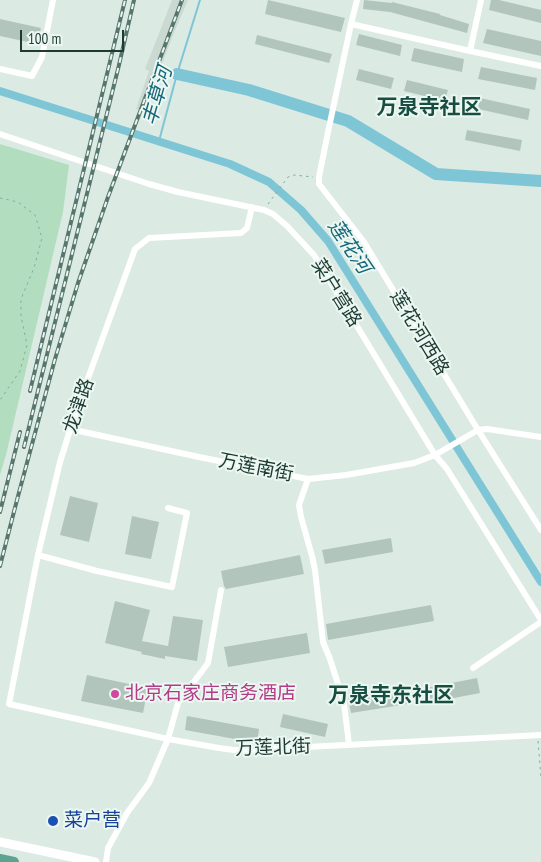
<!DOCTYPE html>
<html>
<head>
<meta charset="utf-8">
<style>
	body { margin:0 }
	#map { position:relative; width:541px; height:862px; overflow:hidden; background:#dceae4; font-family:"PT Sans Narrow",sans-serif }
	canvas { display:block }
	.scale { position:absolute; left:20px; top:30px; width:104px; height:22px; box-sizing:border-box; border:2px solid #1d3a33; border-top:0; padding-left:6px; font-size:15px; line-height:18px; white-space:nowrap; color:#1d3a33; -webkit-text-stroke:4px #ecf7f2; paint-order:stroke }
</style>
</head>
<body>
<div id="map">
<canvas width="541" height="862"></canvas>
<div class="scale">100 m</div>
</div>
<script>
const ctx = document.querySelector('canvas').getContext('2d');
ctx.lineJoin = 'round';
function paint(path, color) { ctx.fillStyle = color; ctx.fill(path, 'evenodd'); }
const shape = rows => new Path2D(rows.map(r => 'M' + r).join(''));
function trace(path, color, width, dash) { ctx.strokeStyle = color; ctx.lineWidth = width; ctx.lineCap = dash ? 'butt' : 'round'; ctx.setLineDash(dash || []); ctx.stroke(path); }
function write(font, color, halo, rows, align = 'center') {
  ctx.font = font + ' "PT Sans Narrow","Noto Sans SC",sans-serif'; ctx.lineWidth = 4; ctx.setLineDash([]); ctx.textBaseline = 'middle'; ctx.strokeStyle = halo; ctx.fillStyle = color; for (const [text, x, y, turn = 0] of rows) {
    ctx.save(); ctx.translate(x, y); ctx.rotate((+turn || 0) * Math.PI / 180); ctx.textAlign = isNaN(turn) ? turn : align; if (halo) ctx.strokeText(text, 0, 0); ctx.fillText(text, 0, 0); ctx.restore();
  }
}
const built = shape([
	[172,0,188,0,173,35,144,112,136,109,149,71,145,69]
]);
const green = shape([
	[0,144,69,165,63,212,6,455,0,475]
]);
const stream = shape([
	[159,141,177,74,200,0]
]);
const canal = shape([
	[0,91,230,164,269,182,301,210,328,241,541,582]
]);
const river = shape([
	[177,74,249,90,348,121,436,174,541,181]
]);
const building = shape([
	[268,0,345,18,341,32,265,14],
	[364,0,392,3,392,2,440,14,440,15,469,24,467,33,390,12,363,9],
	[491,0,499,0,541,10,541,23,489,10],
	[0,19,41,28,37,44,0,36],
	[487,29,541,41,541,56,483,43],
	[359,34,402,45,400,56,356,45],
	[257,35,332,54,329,63,255,44],
	[414,48,464,59,462,72,411,61],
	[481,67,537,78,535,90,478,79],
	[359,69,394,78,391,89,356,80],
	[407,80,448,90,445,101,404,91],
	[480,98,530,109,528,120,478,109],
	[467,130,522,140,520,151,465,140],
	[70,496,98,503,89,542,60,535],
	[132,516,159,522,151,559,125,554],
	[391,538,393,552,325,564,322,550],
	[300,555,304,574,226,589,224,586,221,571],
	[115,601,150,610,142,641,168,646,173,616,203,620,197,661,165,656,165,659,141,654,142,652,105,643],
	[431,605,434,621,328,640,326,624],
	[307,633,310,653,228,667,224,647],
	[87,675,148,688,143,713,81,701],
	[477,678,480,693,428,703,426,688],
	[406,688,408,704,351,713,348,697],
	[283,714,328,724,325,737,280,727],
	[187,716,259,729,257,743,185,730]
]);
const path = shape([
	[0,198,18,202,35,215,42,238,34,268,21,299,21,316,27,345,20,371,0,400],
	[268,204,288,177,294,175,313,177],
	[538,741,541,778]
]);
const street = shape([
	[357,0,351,24,328,132,319,177,319,184,364,242,478,430,541,530],
	[351,24,470,51,541,66],
	[470,51,481,0],
	[0,69,32,76,42,57,53,0],
	[0,134,149,184,178,192,264,210,273,214,287,226,314,255,435,455,447,469,541,620],
	[252,207,247,228,241,233,149,238,135,249,75,414,60,462,38,555,9,704,168,739,219,748,234,750,248,750,541,735],
	[70,429,199,457,308,479,346,475,414,463,435,455,478,430,487,429,541,437],
	[308,479,299,505,301,517,312,556,315,570,323,642,330,659,344,703,349,745],
	[38,555,97,571,172,587,187,513,168,508],
	[473,668,541,622],
	[106,862,108,848,127,813,149,783,168,739,178,703,208,663,221,590]
]);
const secondary = shape([
	[0,842,95,862]
]);
const primary = shape([
	[0,859,14,862]
]);
const rail = shape([
	[30,391,125,0],
	[24,447,119,65,134,0],
	[0,512,20,432],
	[0,566,17,500,55,359,78,283,108,197,182,0]
]);
const markers = [
	[115,694,5,"#d1479c"],
	[53,821,6,"#1a4fb4"]
];
const streetNames = [
	["菜户营路",336,293,58],
	["莲花河西路",419,333,59],
	["龙津路",79,406,-71],
	["万莲南街",256,468,11],
	["万莲北街",273,748,-2]
];
const hotelNames = [
	["北京石家庄商务酒店",125,694]
];
const transitNames = [
	["菜户营",64,821]
];
const waterNames = [
	["丰草河",158,96,-74],
	["莲花河",349,247,56]
];
const quarterNames = [
	["万泉寺社区",429,108],
	["万泉寺东社区",391,696]
];
paint(built, '#cadad3');
paint(green, '#b2debf');
trace(stream, '#7ec6d5', 2);
trace(canal, '#7ec6d5', 8);
trace(river, '#7ec6d5', 12);
paint(building, '#b1c5bd');
trace(path, '#7ab0a0', 1, [2.5, 4]);
trace(street, '#fff', 6);
trace(secondary, '#fff', 9);
trace(primary, '#5da392', 10);
trace(rail, '#57766e', 4);
trace(rail, '#ecf7f2', 2, [5.5]);
for (const [x, y, r, color] of markers) { const dot = new Path2D(); dot.arc(x, y, r, 0, 2 * Math.PI); ctx.fillStyle = color; ctx.fill(dot); trace(dot, '#ecf7f2', 2); }
write('19px', '#1d3a33', '#ecf7f2', streetNames);
write('19px', '#b23c85', '#ecf7f2', hotelNames, 'left');
write('19px', '#164399', '#ecf7f2', transitNames, 'left');
write('italic 20px', '#136779', '#ecf7f2', waterNames);
write('bold 21px', '#184d41', '#ecf7f2', quarterNames);
</script>
</body>
</html>
